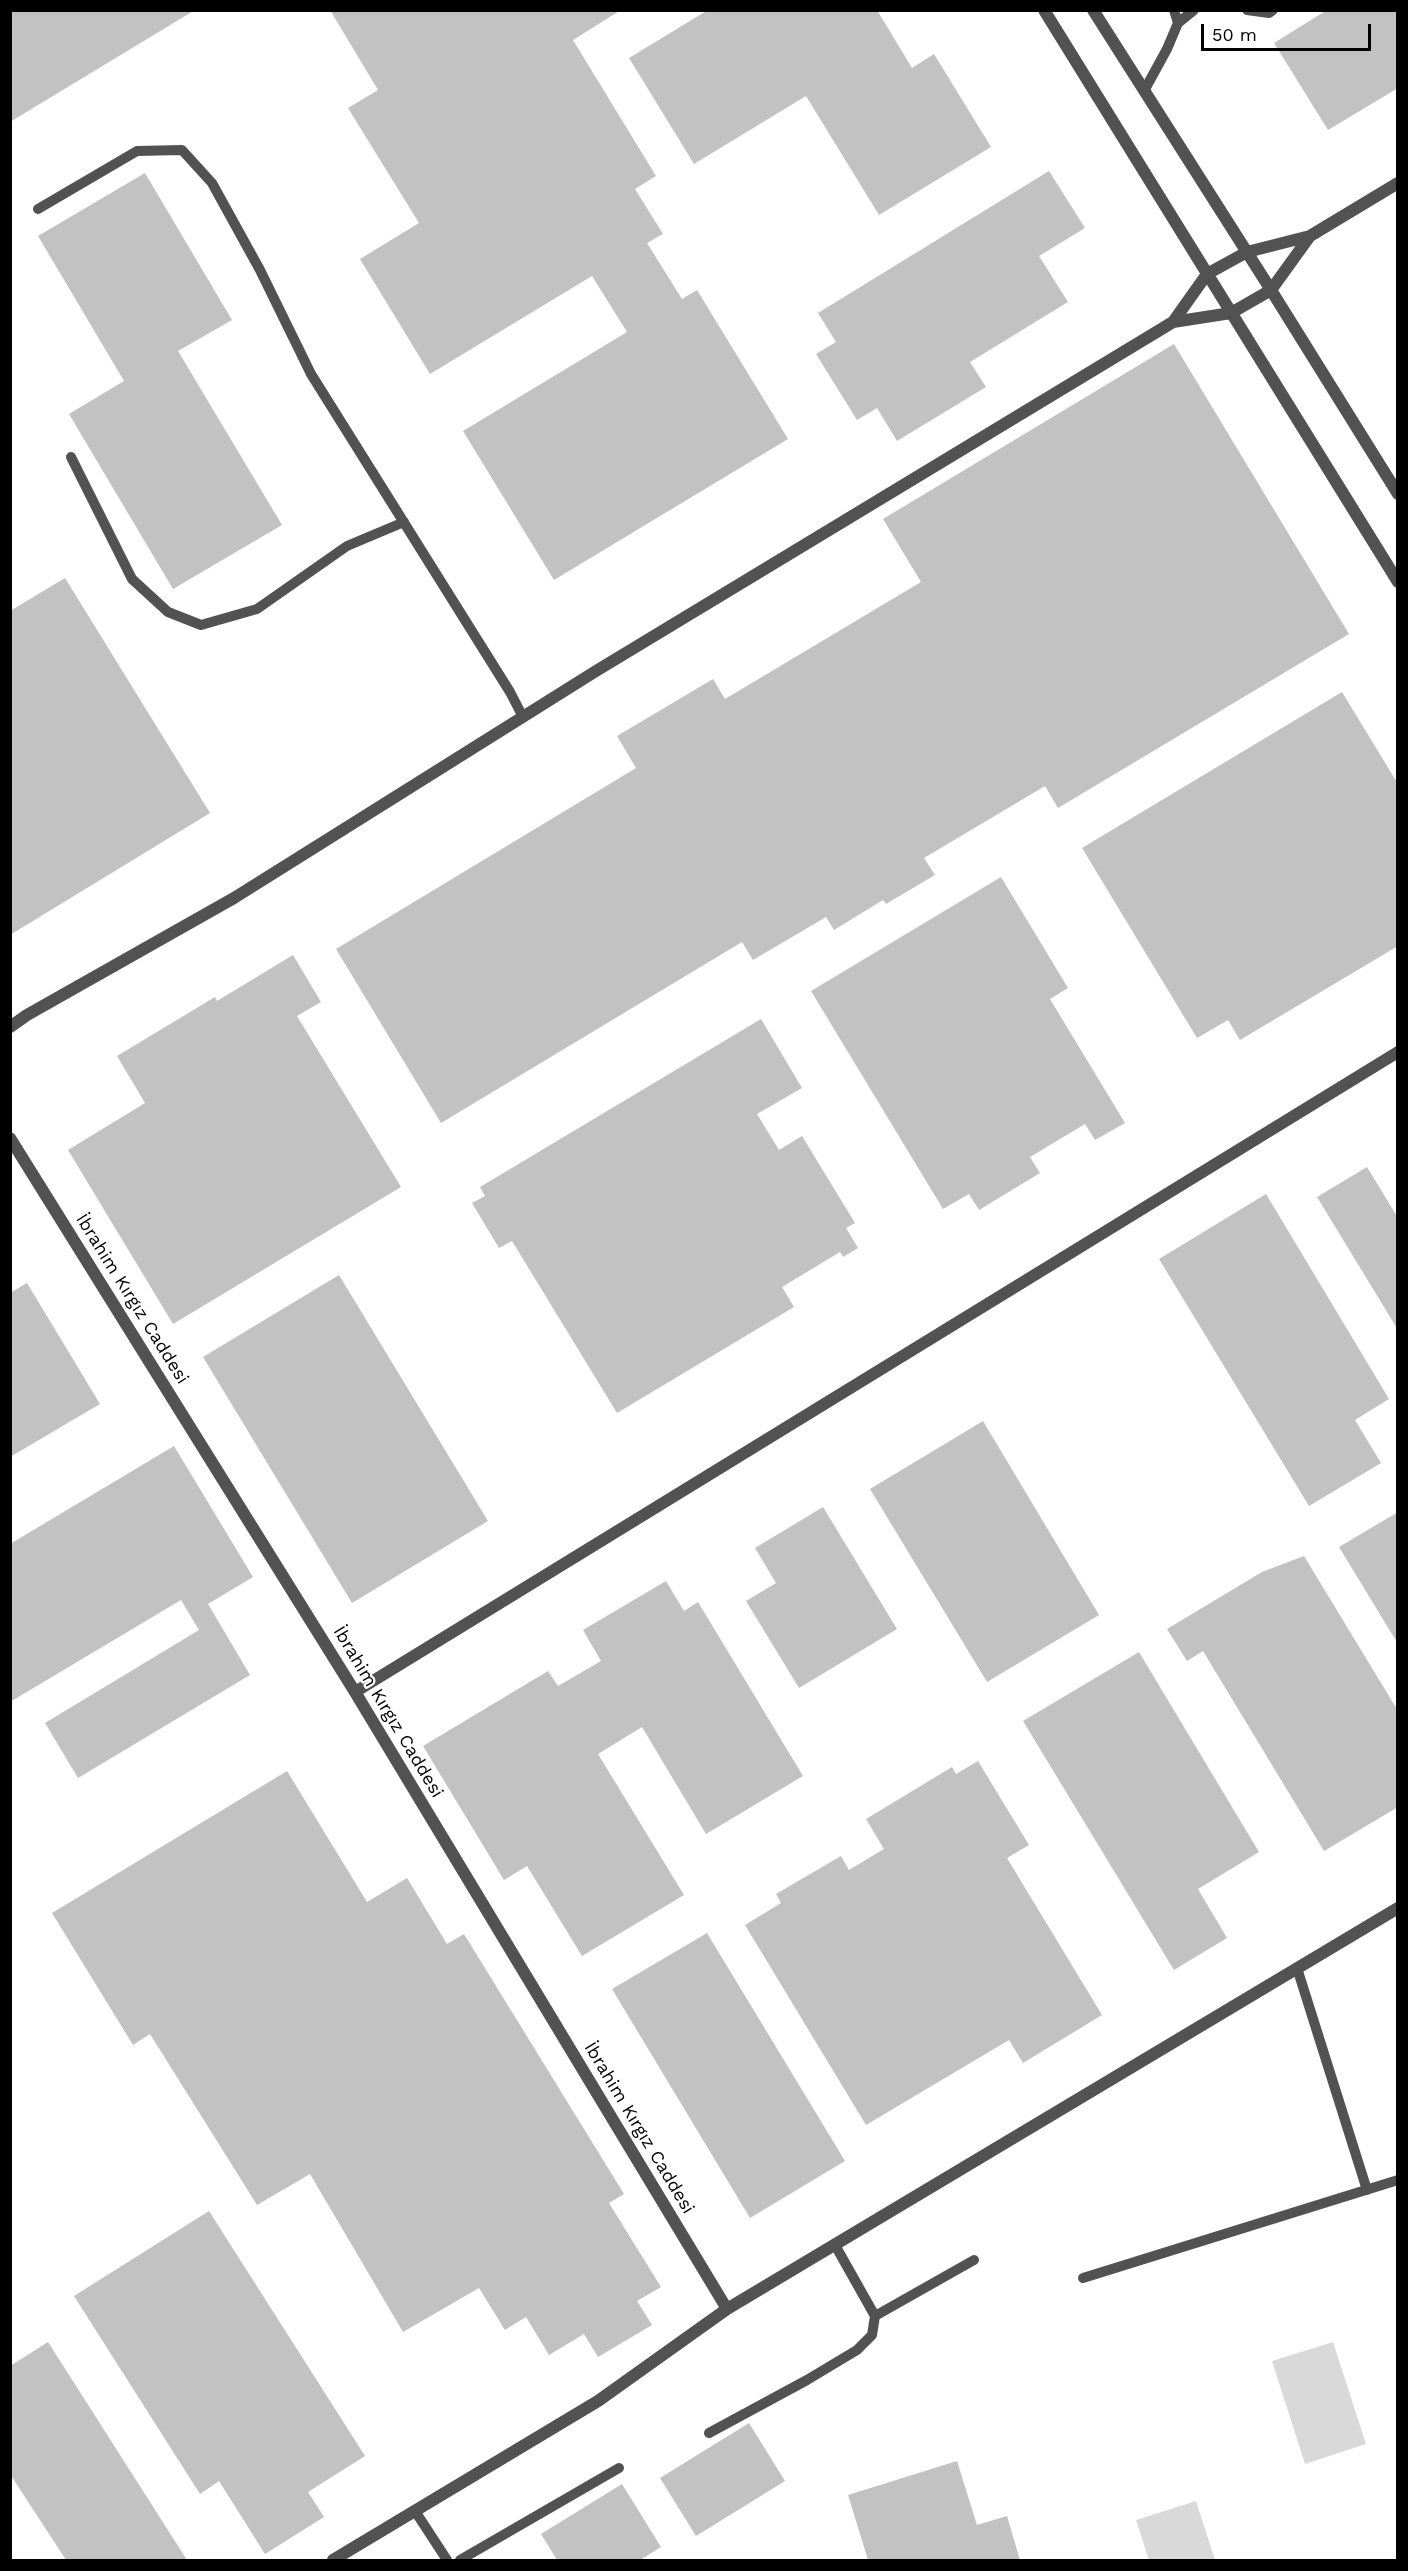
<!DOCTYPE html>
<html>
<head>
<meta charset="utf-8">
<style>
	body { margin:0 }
	#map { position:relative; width:1408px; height:2571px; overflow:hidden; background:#fff; font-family:"Work Sans",sans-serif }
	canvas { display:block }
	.frame { position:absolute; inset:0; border:12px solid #000; pointer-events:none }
	.scale { position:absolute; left:1201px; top:24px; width:170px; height:27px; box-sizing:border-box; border:3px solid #000; border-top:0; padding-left:8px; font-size:18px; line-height:21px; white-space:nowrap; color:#000; -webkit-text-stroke:4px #fff; paint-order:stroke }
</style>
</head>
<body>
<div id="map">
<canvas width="1408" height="2571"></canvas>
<div class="frame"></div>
<div class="scale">50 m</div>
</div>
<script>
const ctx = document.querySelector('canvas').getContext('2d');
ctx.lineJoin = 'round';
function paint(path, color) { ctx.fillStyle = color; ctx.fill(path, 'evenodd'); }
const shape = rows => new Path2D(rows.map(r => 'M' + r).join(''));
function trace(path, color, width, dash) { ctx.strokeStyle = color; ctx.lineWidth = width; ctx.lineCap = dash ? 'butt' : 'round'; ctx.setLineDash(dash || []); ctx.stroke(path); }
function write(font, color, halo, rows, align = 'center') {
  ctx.font = font + ' "Work Sans",sans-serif'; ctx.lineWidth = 4.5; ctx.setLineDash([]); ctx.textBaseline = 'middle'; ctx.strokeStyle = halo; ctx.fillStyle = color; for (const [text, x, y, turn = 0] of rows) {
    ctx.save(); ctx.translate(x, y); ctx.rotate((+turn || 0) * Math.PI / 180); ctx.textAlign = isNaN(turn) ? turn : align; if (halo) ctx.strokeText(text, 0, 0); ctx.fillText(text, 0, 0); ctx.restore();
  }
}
const green = shape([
	[1333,2342,1366,2444,1305,2464,1272,2361],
	[1196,2501,1215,2560,1149,2560,1136,2520]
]);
const building = shape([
	[10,10,195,10,10,122],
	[330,10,621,10,573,40,656,176,635,189,663,234,647,243,682,299,697,290,788,439,554,580,463,431,627,332,592,276,430,374,360,259,419,223,348,108,378,90],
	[708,10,877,10,912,68,934,54,991,147,879,215,806,96,694,164,629,58],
	[1327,10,1398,10,1398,88,1328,130,1274,43],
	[1049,171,1085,228,1039,256,1068,302,970,362,986,387,897,441,877,408,857,420,816,354,836,342,818,313],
	[145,173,232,320,178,351,282,525,173,589,69,414,124,381,38,236],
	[1174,344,1349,634,1058,808,1045,786,924,858,935,875,886,904,883,900,834,930,826,917,753,960,742,942,441,1123,336,949,636,768,617,736,713,679,725,699,921,582,883,519],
	[65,578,210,813,10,935,10,611],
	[1342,692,1398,784,1398,946,1240,1040,1228,1020,1197,1038,1082,848],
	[1001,877,1068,988,1050,999,1125,1123,1095,1140,1085,1124,1030,1157,1040,1173,979,1210,969,1194,943,1209,811,991],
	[293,955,321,1002,297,1016,401,1187,173,1324,68,1150,145,1103,117,1056,215,997,217,1001],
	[761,1019,802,1088,757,1114,779,1150,802,1136,855,1223,846,1228,858,1248,843,1257,840,1252,782,1287,794,1307,617,1413,512,1241,499,1248,472,1203,485,1196,480,1187],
	[1367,1167,1398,1218,1398,1330,1317,1197],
	[1266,1194,1389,1399,1355,1420,1381,1463,1309,1506,1159,1259],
	[339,1275,488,1521,352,1603,203,1357],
	[27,1283,100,1404,10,1457,10,1293],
	[983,1421,1099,1615,987,1682,870,1489],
	[174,1446,253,1577,208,1604,250,1675,78,1778,45,1723,199,1630,181,1600,10,1702,10,1544],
	[823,1507,897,1629,799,1688,746,1601,776,1583,755,1548],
	[1398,1512,1398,1644,1339,1547],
	[1304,1556,1398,1711,1398,1807,1324,1851,1203,1651,1187,1661,1167,1629,1262,1572],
	[666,1581,684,1611,698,1602,803,1776,706,1834,642,1727,598,1754,684,1895,582,1956,527,1866,504,1880,423,1746,548,1671,558,1686,601,1661,583,1630],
	[1139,1652,1259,1852,1198,1889,1227,1938,1174,1970,1023,1721],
	[978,1761,1029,1845,1007,1858,1102,2015,1023,2063,1009,2040,866,2125,745,1925,781,1903,776,1894,841,1856,849,1870,884,1849,866,1819,952,1767,956,1774],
	[287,1771,367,1902,407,1878,447,1944,464,1934,624,2194,609,2203,661,2287,637,2301,652,2325,598,2357,584,2334,549,2355,526,2317,505,2330,479,2288,403,2332,310,2174,257,2205,150,2034,133,2045,52,1913],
	[707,1933,845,2161,750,2218,612,1989],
	[209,2211,365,2456,308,2492,324,2517,265,2554,219,2481,200,2494,74,2296],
	[48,2342,187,2560,66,2560,10,2474,10,2366],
	[749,2423,785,2481,696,2536,660,2478],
	[957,2461,977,2525,1007,2516,1020,2560,868,2560,848,2495],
	[622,2484,661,2547,640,2560,557,2560,541,2534]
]);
const service = shape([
	[1247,10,1269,13,1273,10],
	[1178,23,1194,10],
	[1144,91,1167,49,1178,23,1174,10],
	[38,209,137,151,182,150,212,183,260,270,311,374,510,692,523,717],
	[71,457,132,579,168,612,201,625,257,609,347,546,404,522],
	[1297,1968,1367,2190],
	[835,2245,875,2316],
	[1083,2278,1398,2180],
	[709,2433,807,2380,857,2350,872,2335,875,2316,974,2260],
	[415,2511,447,2560],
	[460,2560,619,2468]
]);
const minor = shape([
	[1044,10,1398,582],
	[1093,10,1271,290,1398,494],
	[1173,322,1207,274,1247,252,1310,236,1398,183],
	[10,1027,27,1015,234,898,596,671,1173,322,1231,313,1271,290,1310,236],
	[10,1138,355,1692,727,2309],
	[355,1692,1398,1052],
	[333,2560,598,2401,727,2309,1398,1908]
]);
const streetNames = [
	["İbrahim Kırgız Caddesi",132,1299,58],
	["İbrahim Kırgız Caddesi",388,1712,59],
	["İbrahim Kırgız Caddesi",639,2128,59]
];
paint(green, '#d9d9d9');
paint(building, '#c2c2c2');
trace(service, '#525252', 10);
trace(minor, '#525252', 12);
write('18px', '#000', '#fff', streetNames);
</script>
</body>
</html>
